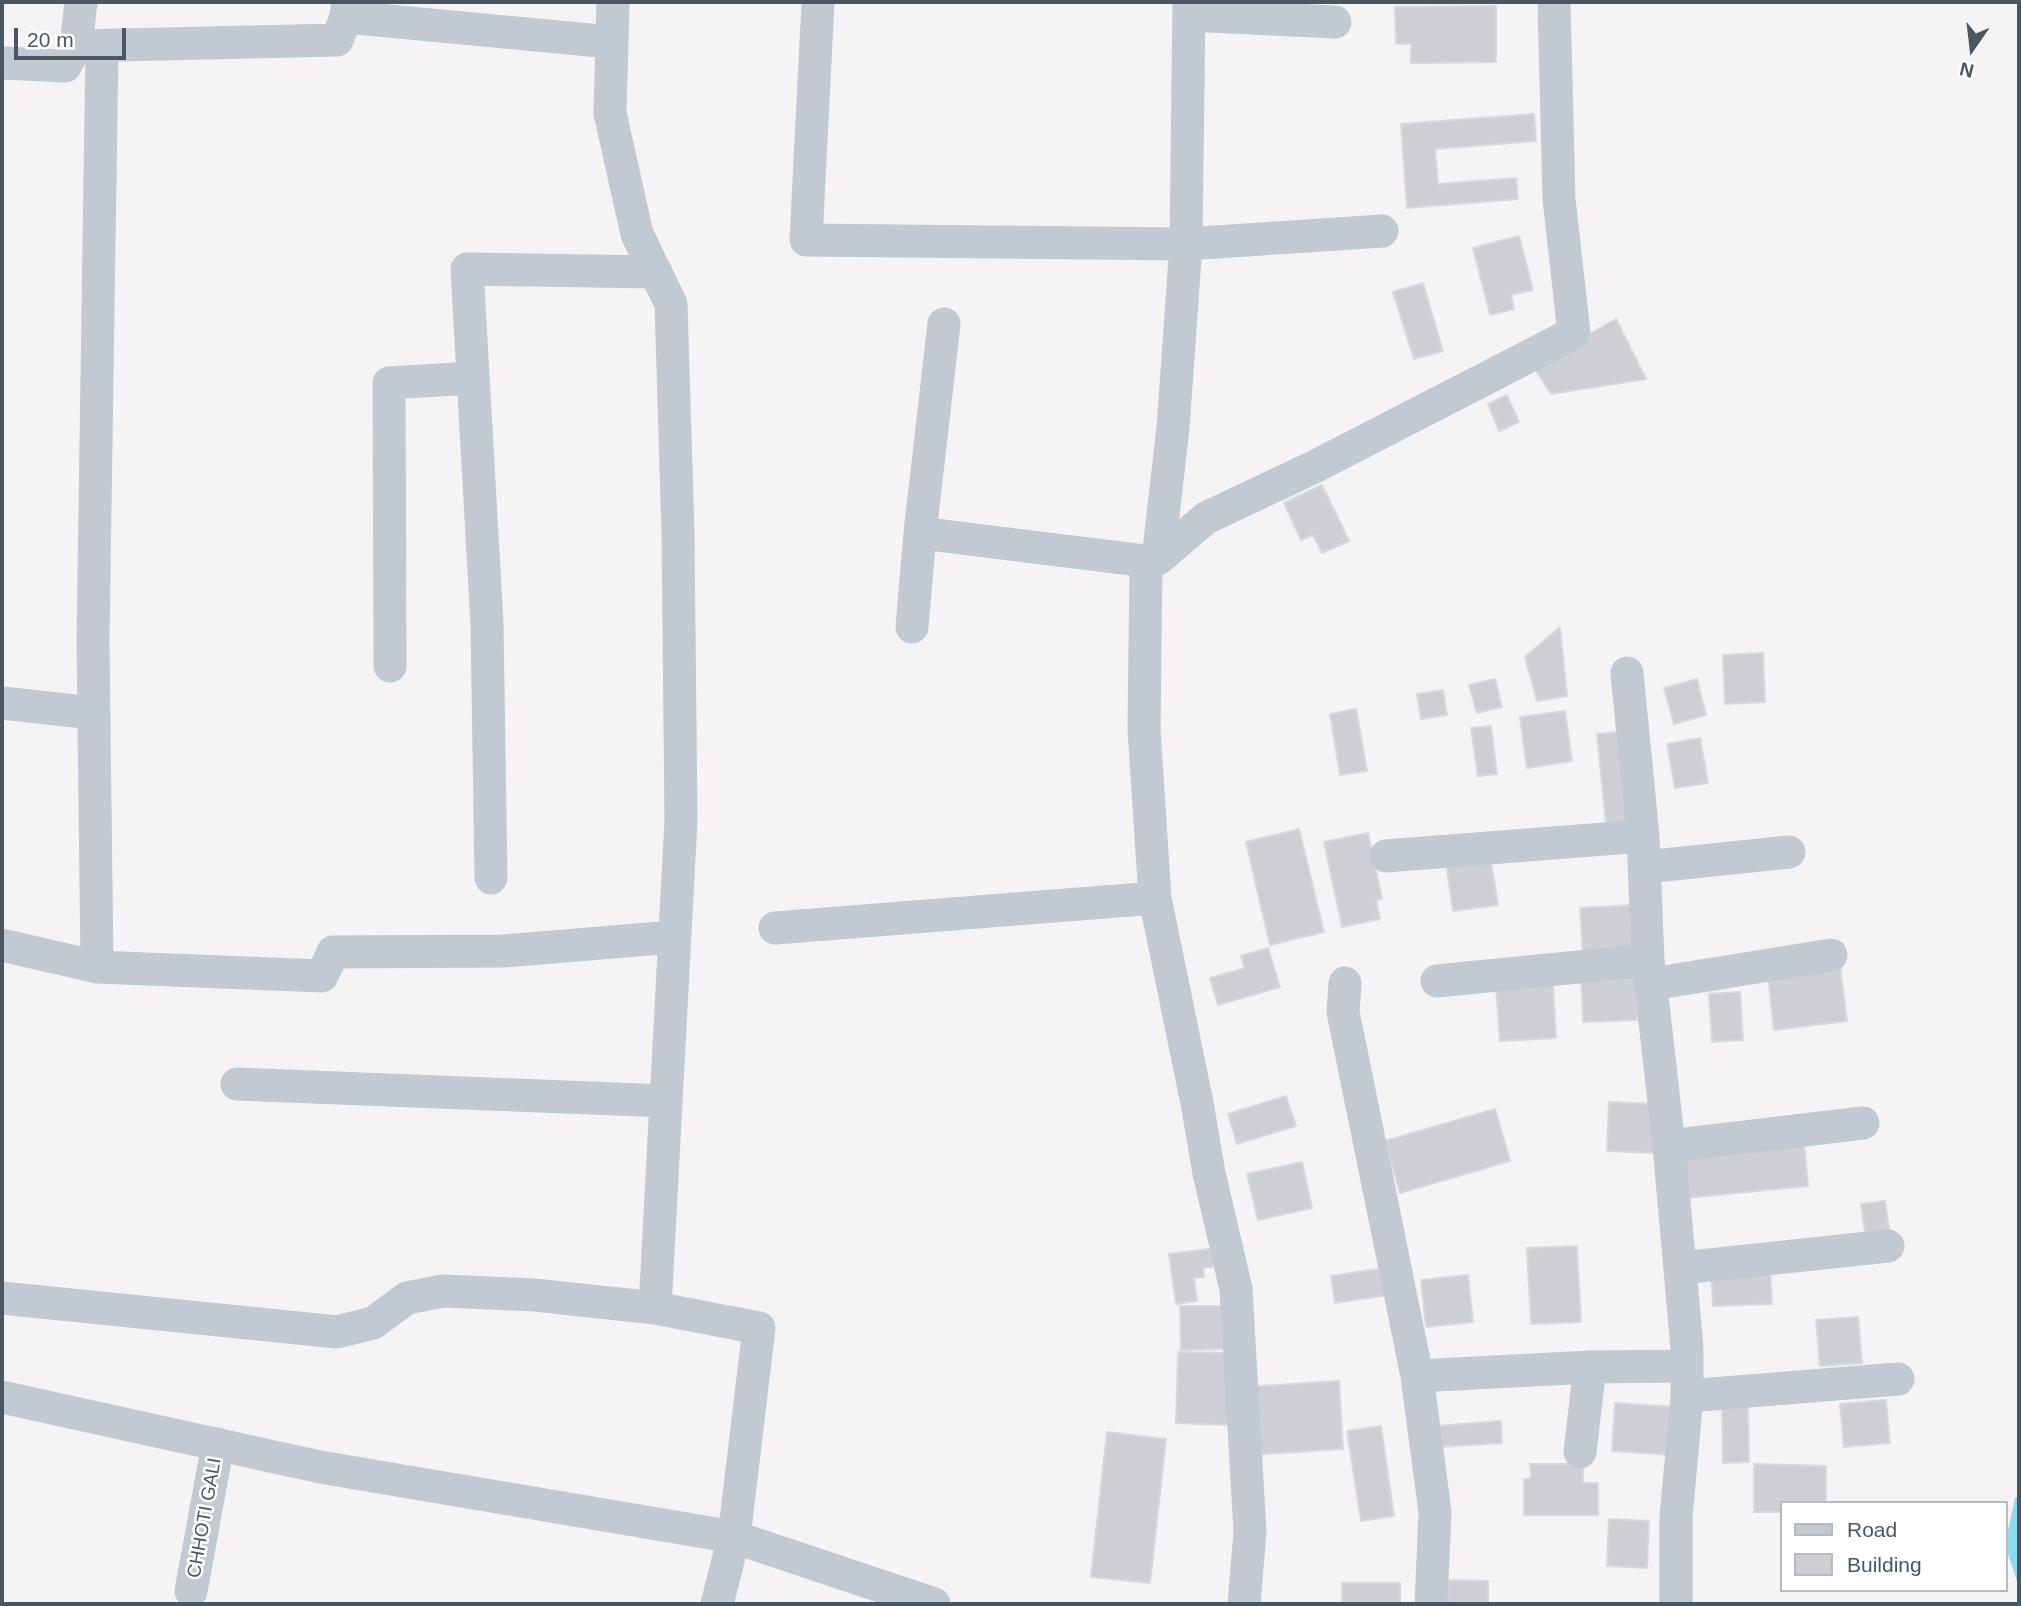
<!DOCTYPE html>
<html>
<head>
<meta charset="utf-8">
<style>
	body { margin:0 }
	#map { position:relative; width:2021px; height:1606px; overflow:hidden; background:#f5f3f3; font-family:Arial,sans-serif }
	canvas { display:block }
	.frame { position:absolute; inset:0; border:4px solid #4a5661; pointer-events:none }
	.legend { position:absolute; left:1780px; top:1501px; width:228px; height:91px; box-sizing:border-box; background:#fff; border:2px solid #b7bbc0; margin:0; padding:9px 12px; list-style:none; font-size:21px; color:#4a5661 }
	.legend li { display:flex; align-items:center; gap:14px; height:35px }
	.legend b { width:35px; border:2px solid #b7bbc0 }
	.north { position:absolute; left:1937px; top:14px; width:70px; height:70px; -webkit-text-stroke:5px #fff; paint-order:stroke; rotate:194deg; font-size:19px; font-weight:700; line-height:28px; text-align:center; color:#4a5661 }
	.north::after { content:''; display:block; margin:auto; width:24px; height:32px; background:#4a5661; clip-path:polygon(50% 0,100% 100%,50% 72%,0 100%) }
	.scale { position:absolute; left:14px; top:28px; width:112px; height:32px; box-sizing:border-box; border:4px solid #4a5661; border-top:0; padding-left:9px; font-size:21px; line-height:24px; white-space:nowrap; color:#4a5661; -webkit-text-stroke:5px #fff; paint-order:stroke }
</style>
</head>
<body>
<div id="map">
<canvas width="2021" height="1606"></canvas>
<div class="frame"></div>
<ul class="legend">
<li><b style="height:9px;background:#c1cad2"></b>Road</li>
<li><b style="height:19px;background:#cdcfd5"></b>Building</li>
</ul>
<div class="north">N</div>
<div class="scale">20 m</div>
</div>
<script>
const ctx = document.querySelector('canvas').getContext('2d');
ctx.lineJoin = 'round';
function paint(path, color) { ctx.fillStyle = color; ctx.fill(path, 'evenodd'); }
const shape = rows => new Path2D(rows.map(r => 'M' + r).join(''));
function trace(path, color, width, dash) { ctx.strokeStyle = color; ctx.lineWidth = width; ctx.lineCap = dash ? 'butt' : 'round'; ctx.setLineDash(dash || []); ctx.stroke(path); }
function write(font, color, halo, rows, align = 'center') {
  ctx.font = font + ' Arial,sans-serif'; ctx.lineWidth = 5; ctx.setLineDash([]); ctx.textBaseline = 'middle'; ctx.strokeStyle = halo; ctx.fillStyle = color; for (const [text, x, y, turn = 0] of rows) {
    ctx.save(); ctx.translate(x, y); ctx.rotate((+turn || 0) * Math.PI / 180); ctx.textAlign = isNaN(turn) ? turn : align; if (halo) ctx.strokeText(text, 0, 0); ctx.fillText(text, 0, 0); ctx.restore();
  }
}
const water = shape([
	[2019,1496,2019,1587,2005,1545,2015,1498]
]);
const building = shape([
	[1496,6,1496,62,1411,63,1411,44,1396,44,1395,7,1496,6],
	[1534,114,1536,141,1435,149,1438,184,1516,178,1518,199,1407,208,1401,124,1534,114],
	[1519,236,1533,290,1511,295,1514,309,1490,315,1473,248,1519,236],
	[1423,283,1443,351,1414,359,1393,292,1423,283],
	[1616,319,1646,379,1551,394,1533,366,1616,319],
	[1507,395,1519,422,1499,431,1488,404,1507,395],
	[1322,485,1349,541,1322,553,1313,535,1301,540,1284,503,1322,485],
	[1560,627,1567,696,1537,701,1525,657,1560,627],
	[1763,653,1765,702,1725,704,1723,655,1763,653],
	[1495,679,1502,707,1477,713,1469,685,1495,679],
	[1697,679,1706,715,1674,724,1664,688,1697,679],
	[1443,690,1447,715,1421,719,1417,694,1443,690],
	[1356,709,1367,771,1340,775,1330,714,1356,709],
	[1565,711,1572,761,1527,768,1520,717,1565,711],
	[1491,726,1497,774,1478,776,1471,728,1491,726],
	[1626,731,1634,822,1606,824,1597,734,1626,731],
	[1700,738,1708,783,1675,788,1667,744,1700,738],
	[1299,829,1324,932,1270,945,1246,842,1299,829],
	[1368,833,1382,899,1376,900,1380,919,1342,927,1324,842,1368,833],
	[1490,856,1498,905,1453,911,1446,862,1490,856],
	[1633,905,1637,951,1583,955,1580,908,1633,905],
	[1268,948,1280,987,1218,1005,1210,978,1245,968,1241,956,1268,948],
	[1840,967,1847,1021,1774,1030,1768,976,1840,967],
	[1635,970,1637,1020,1583,1022,1581,973,1635,970],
	[1553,984,1556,1038,1500,1041,1496,987,1553,984],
	[1740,992,1743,1040,1712,1042,1709,994,1740,992],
	[1286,1096,1296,1126,1237,1144,1228,1114,1286,1096],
	[1609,1102,1659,1104,1657,1153,1607,1151,1609,1102],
	[1495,1109,1510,1161,1400,1193,1385,1141,1495,1109],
	[1804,1141,1808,1186,1686,1198,1682,1153,1804,1141],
	[1302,1162,1312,1208,1258,1220,1247,1174,1302,1162],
	[1885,1201,1891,1242,1867,1245,1861,1204,1885,1201],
	[1577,1246,1581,1322,1531,1324,1527,1248,1577,1246],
	[1217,1248,1219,1266,1203,1268,1204,1277,1194,1278,1197,1301,1176,1304,1169,1254,1217,1248],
	[1392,1267,1396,1294,1335,1303,1331,1276,1392,1267],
	[1770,1268,1772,1304,1713,1306,1711,1271,1770,1268],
	[1468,1275,1473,1322,1426,1327,1421,1280,1468,1275],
	[1180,1306,1227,1306,1227,1349,1181,1350,1180,1306],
	[1858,1317,1862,1363,1820,1366,1816,1320,1858,1317],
	[1178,1352,1229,1353,1228,1425,1176,1423,1178,1352],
	[1339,1381,1343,1449,1250,1455,1246,1387,1339,1381],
	[1886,1400,1890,1443,1844,1447,1840,1404,1886,1400],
	[1615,1403,1677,1407,1674,1455,1612,1451,1615,1403],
	[1748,1403,1749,1462,1723,1463,1722,1404,1748,1403],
	[1501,1421,1502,1443,1439,1447,1437,1426,1501,1421],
	[1381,1426,1394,1516,1361,1521,1347,1431,1381,1426],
	[1107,1432,1166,1439,1150,1583,1091,1577,1107,1432],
	[1530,1464,1583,1464,1583,1483,1598,1483,1598,1515,1524,1515,1524,1479,1531,1478,1530,1464],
	[1754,1464,1826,1466,1826,1503,1781,1503,1781,1512,1754,1512,1754,1464],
	[1609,1519,1649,1521,1647,1568,1607,1566,1609,1519],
	[1448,1580,1488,1581,1488,1604,1447,1604,1448,1580],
	[1342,1583,1400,1583,1400,1604,1342,1604,1342,1583]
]);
const minor = shape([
	[613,2,610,113,637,234,671,304,678,533,681,821,655,1308],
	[818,2,806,240,1186,244,1382,231],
	[1189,2,1186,244,1173,428,1158,559,1146,561,1144,730,1155,898,1197,1103,1209,1173,1236,1289,1250,1532,1244,1604],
	[1189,15,1335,22],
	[346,17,611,42],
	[76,46,337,40,346,17,348,2],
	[2,63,65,66,76,46,81,2],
	[920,533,1146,561],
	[1158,559,1206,518,1314,467,1574,333,1559,199,1554,2],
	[912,627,920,533,944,324],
	[390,666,389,383,473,378],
	[1627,673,1643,836,1648,960,1669,1146,1687,1348,1687,1396,1676,1517,1676,1604],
	[2,703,93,713],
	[1386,856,1643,836],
	[1645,867,1789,852],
	[491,878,487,624,467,269,656,272],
	[775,928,1155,898],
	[2,945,97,967,322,976,333,952,504,951,673,937],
	[97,967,93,641,102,46],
	[1437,981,1648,960],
	[1345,983,1343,1012,1417,1376,1435,1512,1431,1604],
	[1652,984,1831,955],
	[237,1084,666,1101],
	[1669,1146,1863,1123],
	[1681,1268,1888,1246],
	[2,1298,337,1332,373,1323,407,1298,443,1291,535,1295,655,1308,759,1328,734,1537,717,1604],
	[1417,1376,1590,1367,1687,1366],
	[1687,1396,1898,1379],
	[2,1397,320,1467,734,1537,934,1604],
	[1580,1452,1590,1367],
	[191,1591,218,1444]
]);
const streetNames = [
	["CHHOTI GALI",205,1518,-80]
];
paint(water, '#90daee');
paint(building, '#cdcfd5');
trace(building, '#d7d9de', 2);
trace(minor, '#c1cad2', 33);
write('19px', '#4a5661', '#fff', streetNames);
</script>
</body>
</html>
